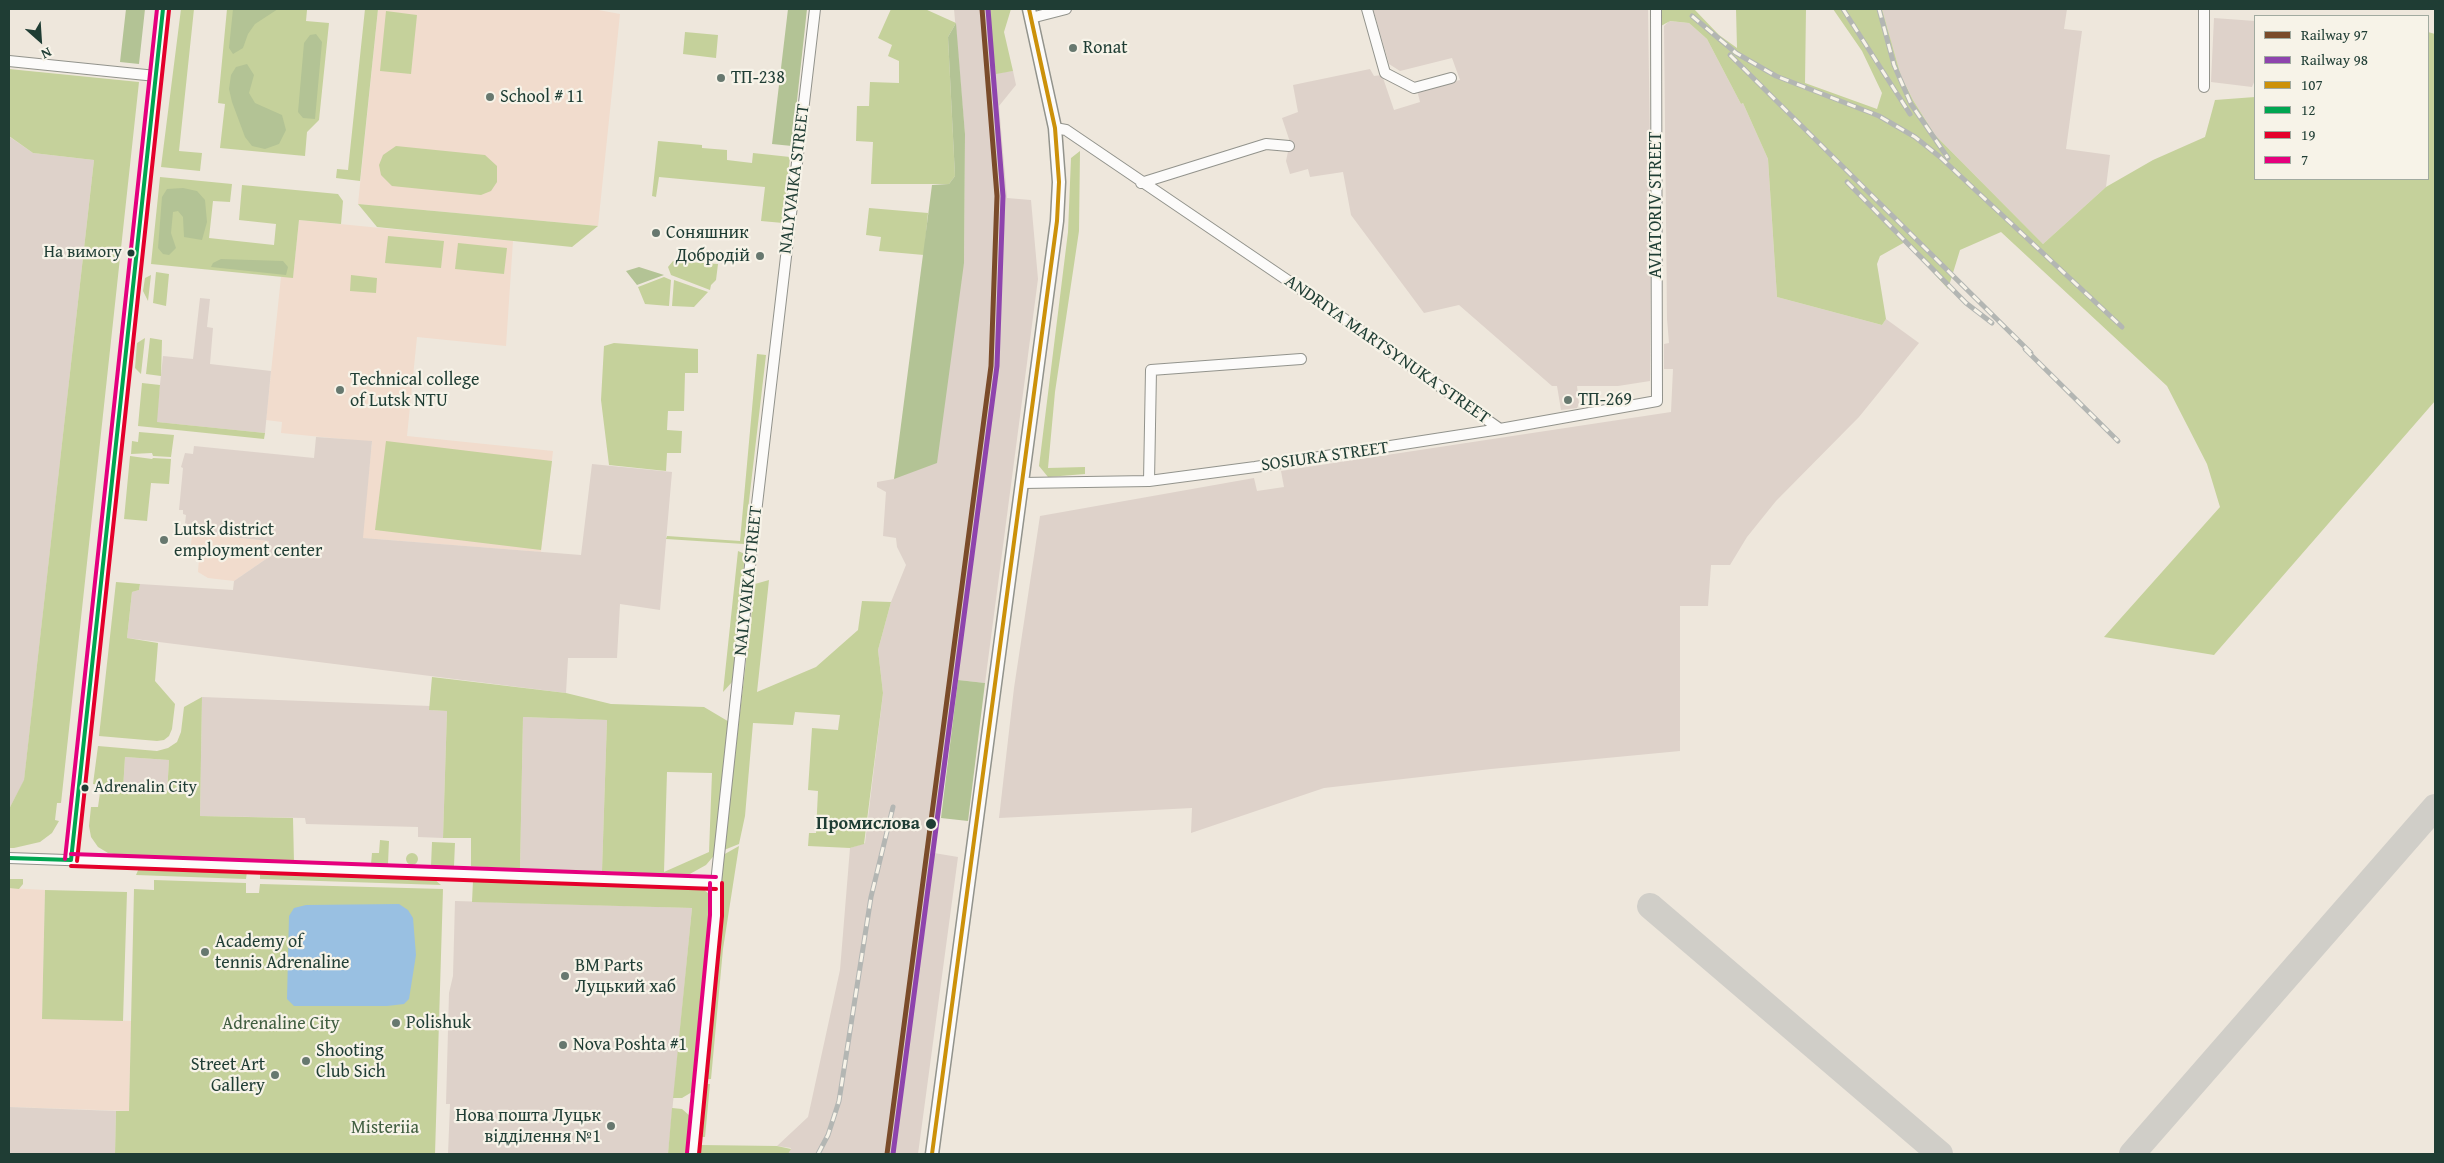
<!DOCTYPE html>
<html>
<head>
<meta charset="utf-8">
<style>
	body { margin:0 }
	#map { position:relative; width:2444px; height:1163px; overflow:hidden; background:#eee7dc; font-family:"Gentium Book Plus",serif }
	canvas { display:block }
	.frame { position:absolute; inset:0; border:10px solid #1f3d34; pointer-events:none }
	.legend { position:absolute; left:2254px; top:15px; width:175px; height:165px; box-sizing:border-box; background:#f7f3e8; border:1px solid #a1aaa0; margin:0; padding:6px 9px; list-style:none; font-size:15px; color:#1f3d34 }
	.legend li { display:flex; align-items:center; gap:10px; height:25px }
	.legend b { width:25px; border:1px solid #a1aaa0 }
	.north { position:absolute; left:15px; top:15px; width:50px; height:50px; -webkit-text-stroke:4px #f7f3e8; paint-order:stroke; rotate:154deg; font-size:14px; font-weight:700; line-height:20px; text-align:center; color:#1f3d34 }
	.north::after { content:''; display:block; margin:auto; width:18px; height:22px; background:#1f3d34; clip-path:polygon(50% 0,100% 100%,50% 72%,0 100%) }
</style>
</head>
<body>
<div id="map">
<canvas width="2444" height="1163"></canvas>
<div class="frame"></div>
<ul class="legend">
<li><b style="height:6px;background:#7a4b2a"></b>Railway 97</li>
<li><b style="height:6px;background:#8e44ad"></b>Railway 98</li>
<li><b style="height:6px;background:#cc910a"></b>107</li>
<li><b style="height:6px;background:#00a651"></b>12</li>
<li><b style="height:6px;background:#e4002b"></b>19</li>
<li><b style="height:6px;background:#e5007d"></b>7</li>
</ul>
<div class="north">N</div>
</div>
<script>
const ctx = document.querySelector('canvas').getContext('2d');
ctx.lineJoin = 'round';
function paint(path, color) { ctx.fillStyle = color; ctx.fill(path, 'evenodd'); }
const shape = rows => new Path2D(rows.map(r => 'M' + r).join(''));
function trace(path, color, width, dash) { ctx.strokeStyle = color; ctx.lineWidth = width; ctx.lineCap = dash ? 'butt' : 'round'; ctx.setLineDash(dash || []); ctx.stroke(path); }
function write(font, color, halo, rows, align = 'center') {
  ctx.font = font + ' "Gentium Book Plus",serif'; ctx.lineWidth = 4.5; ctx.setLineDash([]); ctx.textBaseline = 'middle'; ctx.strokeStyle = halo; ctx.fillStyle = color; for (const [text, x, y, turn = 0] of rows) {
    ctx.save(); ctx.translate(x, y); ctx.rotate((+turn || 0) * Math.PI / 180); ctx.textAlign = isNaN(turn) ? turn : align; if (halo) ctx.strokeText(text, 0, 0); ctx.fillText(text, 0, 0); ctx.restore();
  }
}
const built = shape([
	[378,9,593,9,620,14,598,226,358,204],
	[299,220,513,241,506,346,417,337,407,436,553,451,541,552,362,538,372,442,281,433,282,422,266,420,281,277,293,277],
	[192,533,269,541,266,559,234,581,208,578,198,572,199,558,190,557],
	[9,888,45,890,42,1018,131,1021,129,1111,9,1107]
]);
const industrial = shape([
	[954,9,987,9,996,73,1013,71,1016,85,999,106,1007,198,1031,200,1038,279,985,683,958,680,934,853,958,857,918,1154,788,1154,791,1148,777,1146,808,1117,840,970,850,848,865,843,883,693,878,650,891,602,906,565,897,547,896,538,883,536,886,492,877,487,877,482,894,479,964,263,965,134],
	[1373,9,1648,9,1650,147,1647,147,1647,181,1651,190,1650,381,1618,386,1577,386,1579,404,1577,408,1561,410,1557,386,1552,386,1459,305,1424,313,1351,215,1343,172,1310,177,1308,169,1290,174,1286,161,1290,142,1282,118,1298,112,1293,85,1370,69,1374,76,1382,75,1394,110,1420,102,1417,90,1460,80,1452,58,1400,71,1389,64],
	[1882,9,2067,9,2064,29,2082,31,2066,149,2110,155,2106,187,2043,244,1935,135,1913,100,1901,76],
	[2214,18,2255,21,2255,80,2252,87,2211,82],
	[1669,21,1689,23,1707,39,1741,104,1743,103,1768,159,1777,297,1882,325,1886,319,1919,343,1859,417,1776,501,1747,537,1730,565,1711,565,1708,606,1680,606,1680,751,1491,769,1324,788,1191,833,1192,808,999,818,1014,688,1040,516,1254,478,1257,491,1284,487,1281,471,1671,412,1673,369,1664,369,1664,344,1669,343,1667,319,1664,26],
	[10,137,33,153,94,160,24,781,9,809],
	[200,298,210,299,207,327,213,328,210,364,271,371,265,433,156,422,163,356,193,359],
	[316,437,372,441,363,538,581,555,592,464,672,472,660,610,620,604,617,658,568,658,566,693,127,638,132,592,139,590,140,584,233,590,234,581,266,559,269,541,184,532,186,515,183,514,183,510,179,510,183,468,181,467,185,453,193,454,194,446,314,458],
	[202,697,430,706,430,710,447,711,443,838,418,837,418,827,306,824,305,818,200,816],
	[523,717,607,720,602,871,520,869],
	[125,757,169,760,167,793,123,790],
	[455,901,692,908,668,1154,448,1154,450,1104,446,1104,449,993,453,976],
	[9,1107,116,1111,115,1154,9,1154]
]);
const green = shape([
	[181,9,194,9,179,151,202,153,200,171,161,167],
	[227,9,307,10,306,21,329,23,319,120,307,132,305,156,220,148,225,104,218,103],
	[365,9,378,9,360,181,336,178,337,169,348,170],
	[891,9,925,9,956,23,948,37,955,176,949,184,871,184,873,142,856,141,857,106,869,106,870,82,899,83,899,61,888,56,892,45,878,38],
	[987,9,1011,9,1004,32,1013,71,996,74],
	[1661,9,1694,9,1719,35,1737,48,1736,9,1806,9,1805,83,1877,109,1882,93,1862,51,1833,9,1882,9,1901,76,1913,100,1935,135,2043,244,2106,187,2153,160,2205,137,2215,100,2255,97,2255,179,2428,179,2428,32,2435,34,2435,401,2214,655,2104,637,2220,507,2207,464,2167,386,2001,232,1960,250,1948,289,1905,242,1880,256,1877,264,1886,319,1882,325,1777,297,1768,159,1743,103,1741,104,1707,39,1689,23,1670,21,1661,26],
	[386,11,417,15,411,74,380,71],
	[685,32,718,35,716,58,683,54],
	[9,69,139,82,61,803,57,803,55,820,59,821,52,833,40,842,14,848,9,848,9,809,24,780,94,160,33,153,9,136],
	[658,141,702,145,702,148,727,150,727,160,752,163,753,153,790,157,783,223,761,221,765,187,659,177,656,197,652,196],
	[396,146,485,155,497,166,497,182,491,191,481,195,392,186,381,175,379,165,383,155],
	[1080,151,1079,231,1055,392,1048,468,1085,467,1085,474,1048,477,1039,466,1068,232,1071,158],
	[160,177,232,184,230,202,213,201,209,238,274,245,276,224,239,220,242,185,338,194,343,201,341,224,299,220,293,278,151,264],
	[358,204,598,226,572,247,377,227],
	[869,208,928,213,924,255,879,251,881,237,866,235],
	[388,236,444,241,441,268,385,263],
	[458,243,507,248,504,274,455,269],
	[673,261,718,264,716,280,711,285,710,290,671,275,668,267],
	[156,272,169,274,166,306,153,303],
	[151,275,148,301,143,291,145,278],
	[351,275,377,278,376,293,350,291],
	[664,277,671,280,669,306,645,304,638,287],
	[674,280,708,292,694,307,672,306],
	[145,338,141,374,135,368,137,343],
	[150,338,162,340,161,376,146,374],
	[614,343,698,349,698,373,685,373,684,411,668,411,667,430,682,431,681,453,667,453,666,471,609,465,601,400,604,346],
	[757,354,766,355,744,544,666,539,667,536,740,541],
	[142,383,160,385,157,422,265,433,264,439,138,426],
	[139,432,174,435,171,457,153,456,152,453,131,454,132,441,138,442],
	[386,441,552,461,541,550,375,530],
	[130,456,152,459,153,458,171,459,169,484,151,483,147,521,124,519],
	[738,551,745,554,733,681,723,692],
	[769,580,757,692,816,667,858,630,862,601,891,602,878,650,883,693,864,844,850,848,808,846,809,833,816,833,818,791,808,790,812,728,838,730,840,715,795,712,793,725,753,723,745,816,739,844,724,850,755,584],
	[116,582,140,584,139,590,132,592,127,638,158,643,155,681,175,704,172,729,169,736,164,740,157,741,99,736],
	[432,677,566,693,611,704,704,707,731,723,717,852,706,865,688,875,602,871,607,720,523,717,520,869,471,866,471,838,443,838,447,711,429,710],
	[667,772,712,773,709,852,664,872],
	[202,697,200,816,293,818,294,862,120,855,108,853,98,847,91,837,89,826,91,807,98,807,101,785,93,784,98,746,157,751,168,748,177,742,181,732,184,707],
	[125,757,169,760,167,793,123,790],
	[380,840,389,841,388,864,371,864,372,853,379,853],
	[432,842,455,843,454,866,431,866],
	[739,846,723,949,711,1079,706,1079,723,904,720,891,723,855],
	'406 859a6 6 0 1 1 12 0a6 6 0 1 1-12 0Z',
	[139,868,247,872,246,879,136,875],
	[260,873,434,879,441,885,260,879],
	[9,879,23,879,23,884,19,889,9,888],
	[154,880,246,883,246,893,259,893,260,884,443,889,435,1154,115,1154,116,1111,129,1111,134,889,154,890],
	[473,881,703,889,709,894,712,913,694,1086,692,1092,682,1098,673,1098,692,908,472,902],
	[45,890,127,892,123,1021,42,1019],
	[706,1084,710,1084,705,1137,701,1137],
	[672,1108,682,1109,690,1116,688,1154,668,1154],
	[700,1145,777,1146,791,1149,788,1154,699,1154]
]);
const forest = shape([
	[126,9,145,9,139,64,120,62],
	[233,9,278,9,255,24,248,34,243,48,233,54,229,48],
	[788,9,807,9,792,146,772,144],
	[956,23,965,134,964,263,937,463,894,479,932,185,949,184,955,176,948,37],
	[316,34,322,42,315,119,303,118,298,112,304,43,310,35],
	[247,64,254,75,249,93,255,103,282,115,286,130,279,144,265,149,252,146,245,137,232,102,229,89,231,75,236,67],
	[183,188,197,191,205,200,207,222,202,240,184,237,183,217,178,211,173,212,171,233,176,248,169,255,163,254,158,248,162,197,167,189],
	[221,259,283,261,288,267,286,275,211,267,213,263],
	[639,267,664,275,637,285,626,271],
	[958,680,985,683,968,821,941,818]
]);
const water = shape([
	[399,904,408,910,413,918,416,955,409,999,404,1004,387,1006,294,1006,287,999,289,916,294,908,306,905]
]);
const taxiway = shape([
	[1650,906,1940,1154],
	[2132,1154,2435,807]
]);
const minor = shape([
	[1367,9,1385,73,1414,88,1451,78],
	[2204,9,2204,87],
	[1031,18,1066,9],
	[9,61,156,76],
	[1055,128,1066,130,1340,316,1500,429,1657,401,1656,9],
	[1141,183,1266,144,1289,146],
	[1149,481,1151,370,1301,359],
	[1023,483,1149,481,1255,467,1500,429],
	[9,858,716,883],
	[71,860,163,9],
	[693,1154,716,915,716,883,752,547,815,9]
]);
const major = shape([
	[932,1154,1057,221,1059,182,1055,128,1029,9]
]);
const rail = shape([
	[1843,9,1910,114],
	[1879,9,1894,65,1911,104,1948,158],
	[1692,16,1736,53,1776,76,1879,116,1915,137,1940,157,2122,327],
	[1730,55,2031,353],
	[1847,182,1966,303,1992,323],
	[2025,349,2118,441],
	[818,1154,828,1135,839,1101,871,897,893,807]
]);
const bus1 = shape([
	[932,1154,1057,221,1059,182,1055,128,1029,9]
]);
const bus2 = shape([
	[9,858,71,860],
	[71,860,163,9]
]);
const bus3 = shape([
	[77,861,169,10],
	[71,866,716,889],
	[699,1154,722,916,722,883]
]);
const bus4 = shape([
	[71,854,716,877],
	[65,859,157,9],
	[687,1153,710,915,710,883]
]);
const rail1 = shape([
	[887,1154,991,366,997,196,982,9]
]);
const rail2 = shape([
	[893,1154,997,366,1003,196,988,9]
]);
const markers = [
	[1073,48,5,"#67786f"],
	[721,78,5,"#67786f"],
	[490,97,5,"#67786f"],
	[656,233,5,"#67786f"],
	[131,253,4.5,"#1f3d34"],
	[760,256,5,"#67786f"],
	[340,390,5,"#67786f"],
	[1568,400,5,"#67786f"],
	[164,540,5,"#67786f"],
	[85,788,4.5,"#1f3d34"],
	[931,824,6,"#1f3d34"],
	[205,952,5,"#67786f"],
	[565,976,5,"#67786f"],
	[396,1023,5,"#67786f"],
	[563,1045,5,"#67786f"],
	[306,1061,5,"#67786f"],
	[275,1075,5,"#67786f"],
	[611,1126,5,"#67786f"]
];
const busNames = [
	["На вимогу",122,253],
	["Adrenalin City",94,788,"left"]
];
const poiNames = [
	["Ronat",1083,48],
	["ТП-238",731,78],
	["School # 11",500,97],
	["Соняшник",666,233],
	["Добродій",750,256,"right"],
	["Technical college",350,380],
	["of Lutsk NTU",350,401],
	["ТП-269",1578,400],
	["Lutsk district",174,530],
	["employment center",174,551],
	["Academy of",215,942],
	["tennis Adrenaline",215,963],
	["BM Parts",575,966],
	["Луцький хаб",575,987],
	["Polishuk",406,1023],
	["Nova Poshta #1",573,1045],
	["Shooting",316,1051],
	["Club Sich",316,1072],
	["Street Art",265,1065,"right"],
	["Gallery",265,1086,"right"],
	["Нова пошта Луцьк",601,1116,"right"],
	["відділення №1",601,1137,"right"]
];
const streetNames = [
	["NALYVAIKA STREET",795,179,-83],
	["AVIATORIV STREET",1656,205,-90],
	["ANDRIYA MARTSYNUKA STREET",1387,350,35],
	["SOSIURA STREET",1325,457,-8],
	["NALYVAIKA STREET",749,581,-84]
];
const stopNames = [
	["Промислова",920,824]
];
const parkNames = [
	["Adrenaline City",281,1024],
	["Misteriia",385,1128]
];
paint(built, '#f1dccd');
paint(industrial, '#ded2ca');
paint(green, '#c5d19b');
paint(forest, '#b3c395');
paint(water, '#99c0e2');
trace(taxiway, '#d0cec8', 26);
trace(minor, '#92938c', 12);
trace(major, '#92938c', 15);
trace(minor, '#fcfbfa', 10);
trace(major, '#fcfbfa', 12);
trace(rail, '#b3b6b3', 5);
trace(rail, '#f7f3e8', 3, [9]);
trace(bus1, '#cc910a', 4);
trace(bus2, '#00a651', 4);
trace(bus3, '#e4002b', 4);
trace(bus4, '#e5007d', 4);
trace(rail1, '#7a4b2a', 5);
trace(rail2, '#8e44ad', 5);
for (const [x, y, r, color] of markers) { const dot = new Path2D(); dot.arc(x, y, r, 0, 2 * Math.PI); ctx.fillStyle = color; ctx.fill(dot); trace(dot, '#f7f3e8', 2); }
write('17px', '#1f3d34', '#f7f3e8', busNames, 'right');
write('18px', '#1f3d34', '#f7f3e8', poiNames, 'left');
write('18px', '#1f3d34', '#f7f3e8', streetNames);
write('bold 18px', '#1f3d34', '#f7f3e8', stopNames, 'right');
write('18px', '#405e40', '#f7f3e8', parkNames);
</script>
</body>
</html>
